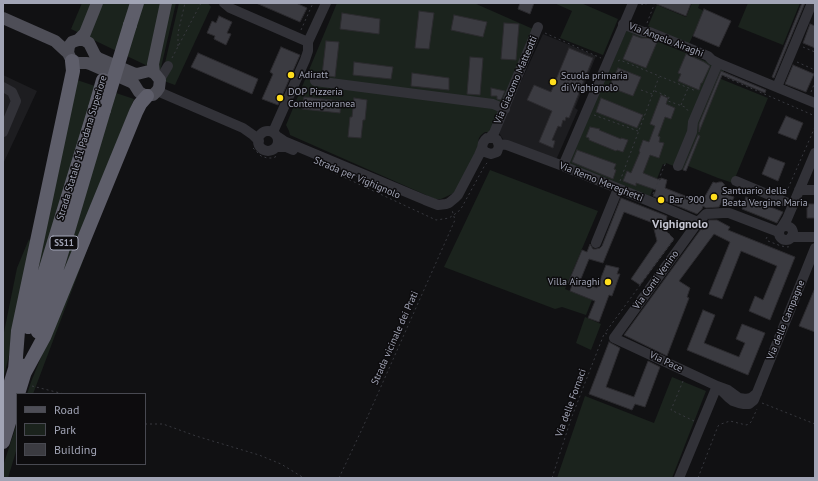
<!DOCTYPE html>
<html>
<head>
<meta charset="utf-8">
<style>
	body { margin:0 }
	#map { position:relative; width:818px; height:481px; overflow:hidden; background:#111113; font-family:"PT Sans",sans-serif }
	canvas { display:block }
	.frame { position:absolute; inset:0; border:4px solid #a1a4b5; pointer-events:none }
	.legend { position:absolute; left:16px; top:393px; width:130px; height:72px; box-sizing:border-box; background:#0d0c0e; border:1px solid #484951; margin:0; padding:5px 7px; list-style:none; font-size:12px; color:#a1a4b5 }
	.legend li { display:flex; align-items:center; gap:8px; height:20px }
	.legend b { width:20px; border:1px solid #484951 }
</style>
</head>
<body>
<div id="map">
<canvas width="818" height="481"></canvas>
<div class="frame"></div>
<ul class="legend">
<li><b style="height:5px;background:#4e4e57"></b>Road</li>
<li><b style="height:11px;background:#1b231d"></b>Park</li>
<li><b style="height:11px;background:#3b3b41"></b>Building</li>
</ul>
</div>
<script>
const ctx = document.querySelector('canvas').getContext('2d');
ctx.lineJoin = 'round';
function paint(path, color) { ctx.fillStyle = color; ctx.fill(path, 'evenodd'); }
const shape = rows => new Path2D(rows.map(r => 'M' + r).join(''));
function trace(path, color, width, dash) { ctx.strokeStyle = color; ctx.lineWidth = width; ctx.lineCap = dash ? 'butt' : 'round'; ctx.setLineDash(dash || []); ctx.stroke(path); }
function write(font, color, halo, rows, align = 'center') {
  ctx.font = font + ' "PT Sans",sans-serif'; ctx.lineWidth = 3; ctx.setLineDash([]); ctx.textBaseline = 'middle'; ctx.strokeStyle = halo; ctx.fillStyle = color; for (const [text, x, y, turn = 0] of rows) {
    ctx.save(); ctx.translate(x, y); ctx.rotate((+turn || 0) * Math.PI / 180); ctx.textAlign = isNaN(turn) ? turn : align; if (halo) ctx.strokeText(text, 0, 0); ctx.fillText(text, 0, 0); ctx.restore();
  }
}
const built = shape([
	[543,34,596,56,575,108,578,110,556,160,506,141,503,139,499,133,501,125],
	[3,75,37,91,3,164]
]);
const green = shape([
	[82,3,176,3,160,72,71,29],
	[179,3,208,3,211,7,175,85,161,80],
	[337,3,474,3,533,29,502,103,497,110,497,115,490,132,485,132,481,135,479,138,478,142,479,148,458,189,452,194,441,199,435,199,290,135,289,131,286,125],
	[554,3,581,3,618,19,603,55,560,38,572,11],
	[692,3,700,3,698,8,704,11,689,44,648,26,657,5,686,17],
	[748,3,800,3,783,45,738,27],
	[627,29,725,69,712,101,721,79,768,98,733,183,718,178,688,166,686,171,666,163,666,165,663,164,650,196,570,166,569,161],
	[74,79,134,99,47,316,26,314],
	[122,157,33,394,27,394,31,382],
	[490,170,598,211,565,289,592,300,586,315,562,307,555,309,444,267],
	[29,239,32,244,16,327,3,380,3,337,17,268],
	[585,317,601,324,591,350,576,343],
	[672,377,706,391,672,478,557,478,585,396,654,423],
	[17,423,17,448,8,478,3,478,3,466]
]);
const building = shape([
	[256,3,296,3,307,8,300,22,256,3],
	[520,3,534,3,530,14,518,9,520,3],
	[654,3,691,3,686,16,654,3],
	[802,3,805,3,774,78,772,77,802,3],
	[704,9,731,21,719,47,693,36,704,9],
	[419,11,434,13,429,49,415,48,419,11],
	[342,13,380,19,379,34,340,29,342,13],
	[454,15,487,22,483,37,451,30,454,15],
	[219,16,232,22,227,33,231,34,226,45,214,39,215,36,207,33,212,21,216,23,219,16],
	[504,23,519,24,516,60,501,59,504,23],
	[810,24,815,26,815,48,803,43,810,24],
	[633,35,641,38,648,38,657,42,646,68,623,59,633,35],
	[326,41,339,42,335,77,322,75,326,41],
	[281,47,300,55,278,105,262,99,273,74,270,72,281,47],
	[569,48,593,58,569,118,566,117,565,121,563,120,561,127,558,126,552,140,555,141,553,148,539,142,552,111,527,100,534,85,551,92,569,48],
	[198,53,258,79,252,94,191,67,198,53],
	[686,54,704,62,710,66,702,83,701,83,699,90,678,81,681,74,678,73,686,54],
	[470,57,483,58,480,95,467,94,470,57],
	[354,62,393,67,391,79,353,75,354,62],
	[793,65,814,74,806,92,785,84,793,65],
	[618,68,641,77,633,96,609,87,618,68],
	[721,71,766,90,765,93,722,75,699,132,699,124,721,71],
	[412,73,449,78,449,90,411,86,412,73],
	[491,88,505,91,501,100,497,99,497,96,491,96,491,88],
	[661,95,668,98,666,104,675,108,671,119,665,117,658,136,660,137,659,142,664,143,659,158,650,155,643,173,660,180,661,178,667,180,665,188,698,201,700,199,703,200,713,182,716,183,719,182,722,182,724,184,726,188,728,190,726,194,734,197,731,204,722,201,719,207,706,208,703,206,702,209,697,214,653,196,656,190,636,183,636,186,623,181,627,171,631,173,640,152,639,151,643,140,649,142,655,126,650,124,661,95],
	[304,97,341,101,340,113,302,109,304,97],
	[354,98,367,100,365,120,363,120,361,138,348,137,350,117,352,117,354,98],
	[601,98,643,115,637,128,596,112,601,98],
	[786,116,803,123,796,140,778,133,786,116],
	[590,127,600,129,599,130,621,139,621,138,628,140,623,152,617,150,616,151,589,140,589,138,586,137,590,127],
	[698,135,700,136,686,171,683,170,698,135],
	[577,150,616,164,614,169,616,170,613,179,572,162,577,150],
	[769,157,785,163,778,181,762,174,769,157],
	[746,197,783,212,777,223,742,209,746,197],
	[621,198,667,216,665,228,667,232,674,239,640,285,631,279,657,241,654,229,653,223,624,212,603,263,589,259,580,281,597,288,606,265,619,268,617,274,620,274,612,296,609,295,599,322,588,318,595,301,570,291,572,285,568,283,582,250,587,252,590,244,593,249,596,249,600,248,602,246,621,198],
	[807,204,815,204,815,218,807,218,807,204],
	[709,220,717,220,730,227,728,230,795,257,770,320,749,311,755,296,763,300,777,266,741,251,722,299,709,294,730,242,714,234,679,281,690,288,687,297,689,298,667,356,624,335,701,229,703,230,709,220],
	[815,288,815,332,799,326,815,288],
	[703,310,715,315,704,343,739,357,745,343,736,339,742,324,765,333,748,375,687,350,703,310],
	[609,342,620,348,606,387,634,397,648,361,660,367,645,407,635,404,632,410,589,394,609,342]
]);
const path = shape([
	[641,4,644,5,648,3],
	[647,23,654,5,654,3],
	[301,30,313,3],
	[545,33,601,58],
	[178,46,178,33,185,3],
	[803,47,815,52],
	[172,58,201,3],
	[618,61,620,60,696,91],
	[797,62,815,70],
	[726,75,725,77,815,116],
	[641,90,652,94],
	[655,91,669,97,668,101,685,107,689,112],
	[811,92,815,82],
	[681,105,688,88],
	[594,115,638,131],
	[253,148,261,156,267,158,273,158,277,156],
	[322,167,436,220,443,219,449,218,458,212,462,207,485,165,488,162],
	[620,181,659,77],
	[786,193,815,127],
	[653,194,665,164],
	[767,237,766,239,768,241,781,246,788,247,791,246],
	[607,334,605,333,674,239,671,237,666,229,665,223,666,218],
	[683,381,671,410,694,421],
	[32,386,64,394],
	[762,403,815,424],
	[145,424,163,424,196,436,259,455,281,464,304,478],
	[339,478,363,427,455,220,452,210],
	[552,478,571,419,604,334],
	[698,478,718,426,721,424,730,421,746,425,749,424,751,422,757,409]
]);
const minor = shape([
	[224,3,230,8,308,42],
	[623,24,643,32,650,32,708,56,712,60,718,63,815,103],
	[159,78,162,76,168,66],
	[315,81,493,104,505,109],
	[3,87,12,92,16,101,3,132],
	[777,87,812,3],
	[157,91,243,128,253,135,259,141],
	'258 141a10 10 0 1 1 20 0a10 10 0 1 1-20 0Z',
	[273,132,305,60,308,51,308,42,326,3],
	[278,137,284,141,425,200,438,205,446,204,449,203,455,198,458,195,479,155,482,148,483,143,485,140,487,138,494,138,497,140,499,146,497,152,491,154,485,152,482,148],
	[490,137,494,133,538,27],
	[499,144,507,145,563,166,649,201,698,222],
	[276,147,286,147,293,150],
	[563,166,633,3],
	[678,166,692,132,693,122,718,63],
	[736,181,793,205],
	[799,190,815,190],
	'779 233a7 7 0 1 1 14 0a7 7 0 1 1-14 0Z',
	[782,227,787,219,815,153],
	[791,237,815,237],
	[596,243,618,189],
	[757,393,751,398,746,399,739,398,728,390,717,386,728,397,733,401,739,403,744,404,749,404,754,400,815,248],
	[679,478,717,386,614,338,698,222,706,214,723,213,729,213,776,231,779,233]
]);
const major = shape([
	[3,18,55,41,68,53],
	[78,40,84,40,89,43,95,55,98,58,133,73,137,74,149,71,154,73,156,75,160,80,159,88,157,91,153,95,144,95,139,92,134,84,131,82,90,64,87,63,77,63,71,59,68,53,69,46,72,42,78,40,85,33,97,3],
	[154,73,153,64,166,3]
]);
const highway = shape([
	[130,25,137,3],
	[28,327,95,108],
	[38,332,104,110],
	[15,370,18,331,73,71,72,61],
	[24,374,44,337,136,112,140,104,147,96],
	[18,394,27,365],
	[3,408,17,362],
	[3,442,17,397]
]);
const highwayBridge = shape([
	[95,108,103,80],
	[104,110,130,25]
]);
const markers = [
	[291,75,4,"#ffde1d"],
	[553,82,4,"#ffde1d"],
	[280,98,4,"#ffde1d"],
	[714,197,4,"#ffde1d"],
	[661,200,4,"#ffde1d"],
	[608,282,4,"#ffde1d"]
];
const shields = [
	[64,243,28]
];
const shieldNames = [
	["SS11",64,243]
];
const streetNames = [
	["Via Angelo Airaghi",666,40,21],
	["Via Giacomo Matteotti",516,80,-67],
	["Strada Statale 11 Padana Superiore",82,148,-73],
	["Strada per Vighignolo",357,178,23],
	["Via Remo Mereghetti",601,182,22],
	["Via Conti Venino",656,280,-54],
	["Via delle Campagne",786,320,-68],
	["Strada vicinale dei Prati",395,338,-66],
	["Via Pace",666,362,25],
	["Via delle Fornaci",571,403,-70]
];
const poiNames = [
	["Adiratt",299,75],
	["Scuola primaria",561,76],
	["di Vighignolo",561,88],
	["DOP Pizzeria",288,92],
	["Contemporanea",288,104],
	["Santuario della",722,191],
	["Beata Vergine Maria",722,203],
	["Bar '900",669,200],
	["Villa Airaghi",600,282,"right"]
];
const quarterNames = [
	["Vighignolo",680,225]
];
paint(built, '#1d1d20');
paint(green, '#1b231d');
paint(building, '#3b3b41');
trace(building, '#2c2b2f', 1);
trace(path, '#38393f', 1, [2, 3]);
trace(minor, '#323238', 10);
trace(major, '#4e4e57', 12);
trace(highway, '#5e5e6a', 14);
trace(highwayBridge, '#5e5e6a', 14);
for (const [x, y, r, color] of markers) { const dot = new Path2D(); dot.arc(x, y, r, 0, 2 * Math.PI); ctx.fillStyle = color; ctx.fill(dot); trace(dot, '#0d0c0e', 1.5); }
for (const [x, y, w] of shields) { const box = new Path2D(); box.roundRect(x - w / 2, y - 7, w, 14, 3); ctx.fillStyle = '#0d0c0e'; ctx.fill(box); trace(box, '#a1a4b5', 1); }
write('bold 9px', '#a1a4b5', null, shieldNames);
write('10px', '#a1a4b5', '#0d0c0e', streetNames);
write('10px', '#a1a4b5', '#0d0c0e', poiNames, 'left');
write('bold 12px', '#c3c4d0', '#0d0c0e', quarterNames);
</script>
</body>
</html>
